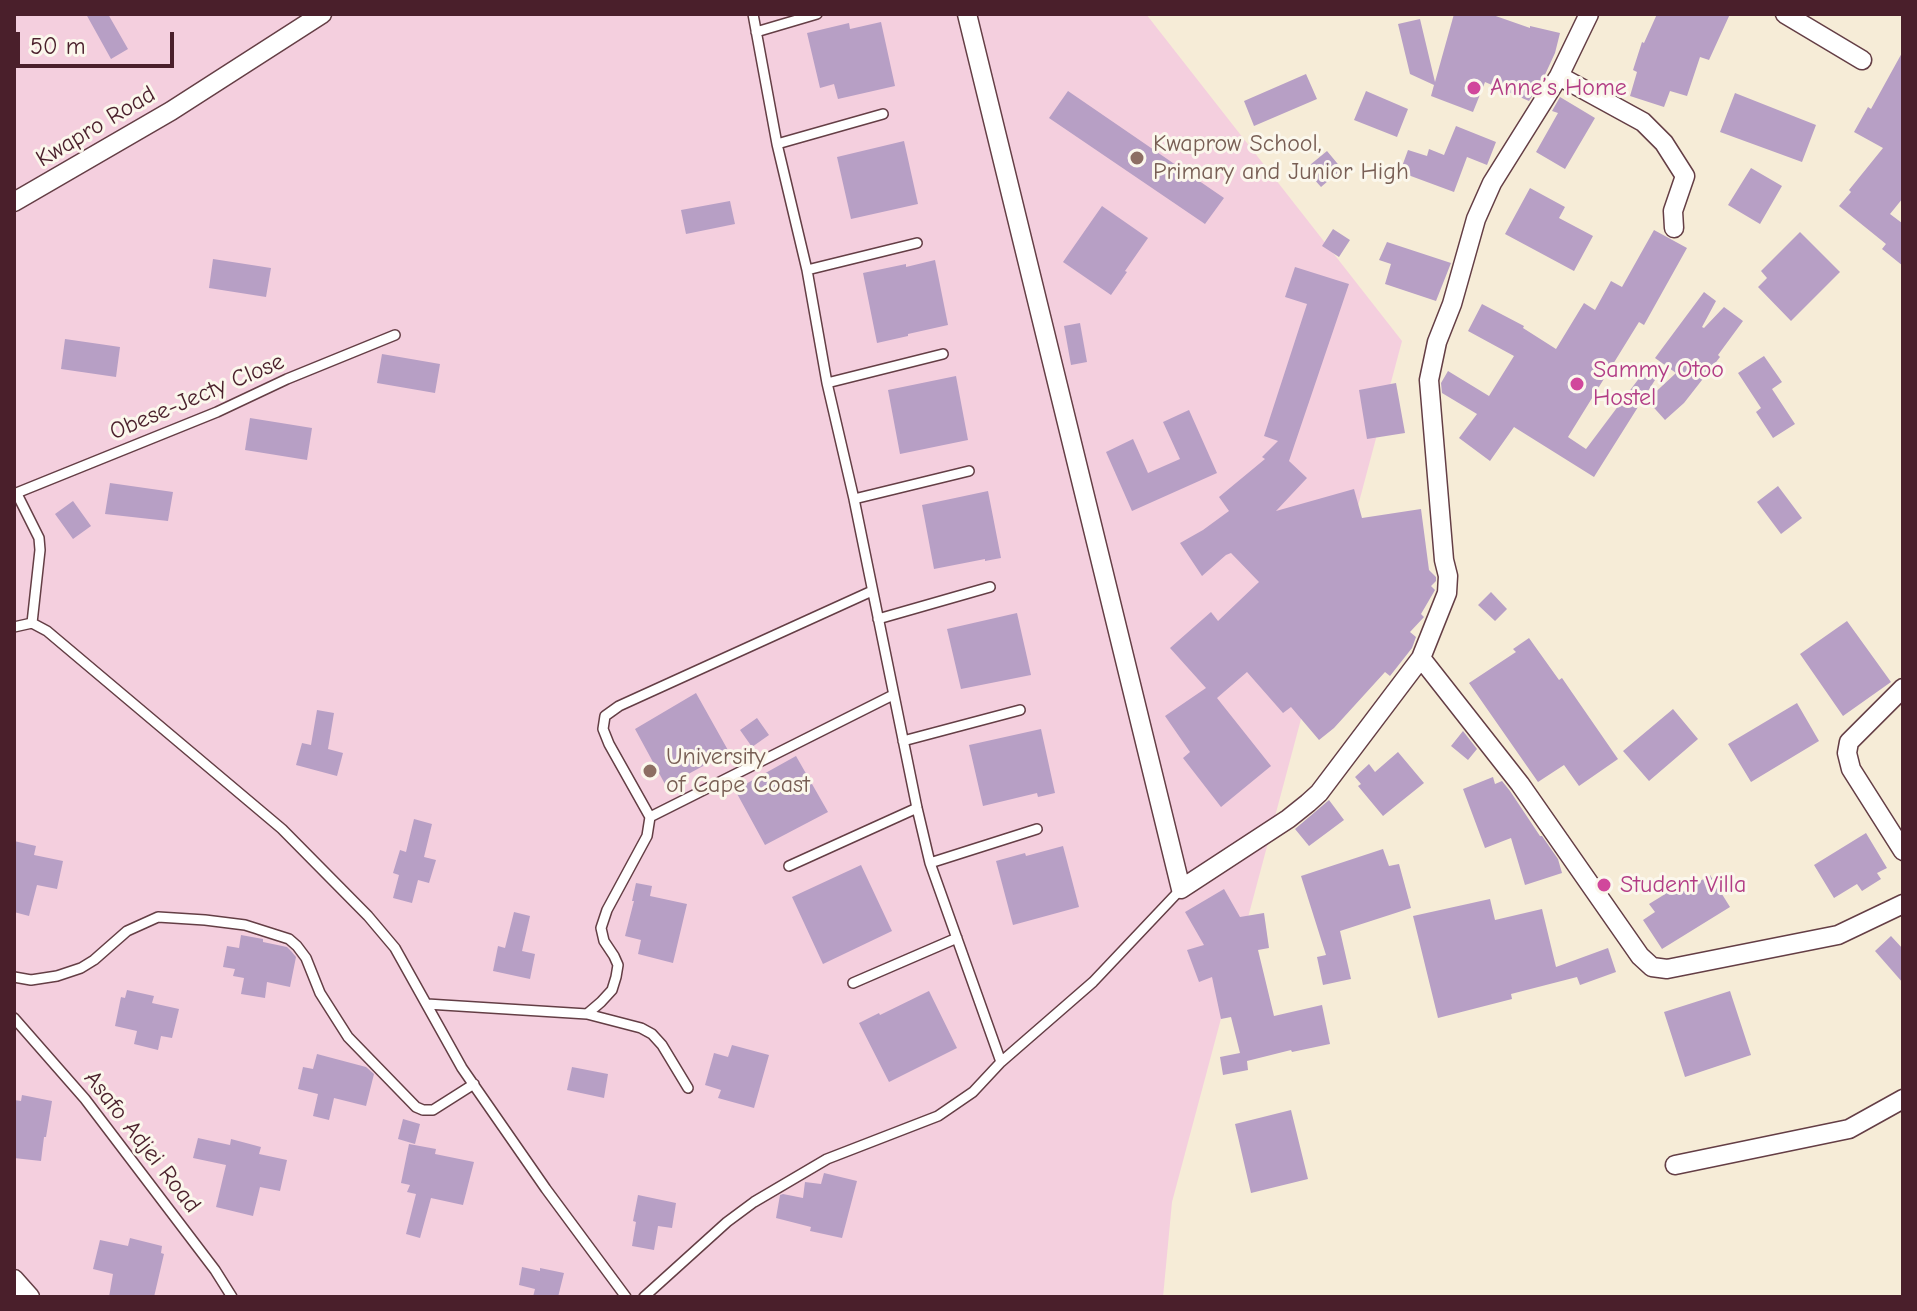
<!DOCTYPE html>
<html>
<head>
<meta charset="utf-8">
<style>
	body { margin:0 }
	#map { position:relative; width:1917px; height:1311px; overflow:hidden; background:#f6ecd7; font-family:"Comic Neue",sans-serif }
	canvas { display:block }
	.frame { position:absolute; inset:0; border:16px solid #4a1f2b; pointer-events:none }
	.scale { position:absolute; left:16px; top:32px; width:158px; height:36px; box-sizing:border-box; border:4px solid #4a1f2b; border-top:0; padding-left:10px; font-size:24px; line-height:28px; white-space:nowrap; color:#4a1f2b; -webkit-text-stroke:6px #fbf7ec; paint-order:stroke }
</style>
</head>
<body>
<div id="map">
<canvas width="1917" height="1311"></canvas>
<div class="frame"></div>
<div class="scale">50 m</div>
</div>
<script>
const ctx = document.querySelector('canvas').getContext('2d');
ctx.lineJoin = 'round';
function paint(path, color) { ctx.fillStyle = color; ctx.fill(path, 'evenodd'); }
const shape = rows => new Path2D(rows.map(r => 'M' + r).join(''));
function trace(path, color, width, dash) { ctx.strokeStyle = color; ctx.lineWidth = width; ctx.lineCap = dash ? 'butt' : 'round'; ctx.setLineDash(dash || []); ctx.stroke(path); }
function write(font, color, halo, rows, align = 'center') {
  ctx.font = font + ' "Comic Neue",sans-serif'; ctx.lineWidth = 6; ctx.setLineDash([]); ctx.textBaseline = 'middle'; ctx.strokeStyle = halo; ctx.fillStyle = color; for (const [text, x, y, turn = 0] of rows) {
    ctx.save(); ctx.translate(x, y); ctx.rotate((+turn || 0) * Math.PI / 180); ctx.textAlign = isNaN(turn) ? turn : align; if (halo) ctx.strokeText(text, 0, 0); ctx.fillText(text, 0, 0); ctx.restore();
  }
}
const built = shape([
	[14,14,1146,14,1402,341,1172,1202,1163,1297,14,1297]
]);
const building = shape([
	[86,14,108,14,128,49,111,59],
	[1454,14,1490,14,1530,28,1530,26,1560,33,1555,53,1543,79,1529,101,1485,82,1473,112,1431,96,1434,85,1410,74,1398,24,1420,19,1435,82],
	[1657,14,1730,14,1709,60,1700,57,1687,96,1670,91,1664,107,1630,96,1637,72,1633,70,1642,42,1644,43],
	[881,22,895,86,838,99,834,84,820,88,807,33,849,23,850,29],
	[1903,51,1903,198,1890,214,1902,223,1903,222,1903,266,1882,249,1886,244,1839,206,1851,192,1849,190,1883,148,1854,132,1868,107,1871,109],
	[1306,74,1317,99,1254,126,1244,101],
	[1068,91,1224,198,1205,224,1049,118],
	[1366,91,1408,109,1397,137,1354,120],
	[1735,93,1816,125,1802,162,1720,132],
	[1560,97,1595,118,1565,169,1536,152,1558,113,1552,111],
	[1456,126,1496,142,1487,165,1467,157,1454,192,1400,172,1408,150,1427,156,1429,149,1444,155],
	[904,141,918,204,851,219,837,157],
	[1327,151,1342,169,1321,187,1305,169],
	[1751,168,1782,186,1760,224,1728,205],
	[1530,188,1565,207,1559,218,1593,236,1574,271,1505,234],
	[730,201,735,224,686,234,681,210],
	[1102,206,1148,238,1125,271,1127,272,1111,295,1063,262],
	[1333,229,1350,240,1339,257,1322,246],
	[1654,230,1687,248,1644,325,1639,322,1568,437,1586,449,1649,365,1660,372,1594,477,1514,427,1490,461,1459,438,1477,414,1442,393,1441,383,1448,371,1489,396,1514,356,1468,331,1482,304,1524,326,1523,328,1556,349,1584,303,1595,310,1611,281,1622,287],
	[1800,232,1840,272,1791,321,1758,287,1767,278,1761,271],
	[1387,242,1451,263,1436,301,1385,284,1391,264,1379,260],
	[213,259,271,268,266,297,209,288],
	[935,260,948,325,908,334,908,336,877,343,863,273,906,264,906,267],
	[1295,267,1349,284,1289,461,1307,478,1276,511,1354,489,1362,518,1421,509,1429,570,1436,577,1436,581,1431,586,1435,590,1421,614,1424,617,1410,632,1416,637,1412,648,1390,676,1385,672,1334,728,1319,740,1291,707,1283,713,1247,672,1217,698,1271,766,1221,807,1183,758,1190,752,1165,716,1206,688,1170,648,1211,612,1218,621,1259,582,1231,553,1226,555,1202,576,1180,543,1203,530,1229,511,1219,497,1265,459,1262,457,1278,441,1264,436,1307,304,1285,297],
	[1704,292,1716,301,1702,327,1704,328,1724,307,1743,321,1718,355,1720,357,1684,403,1665,420,1647,400,1676,373,1655,358],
	[1080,323,1087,362,1071,365,1064,326],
	[65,339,120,347,116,377,61,369],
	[382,354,440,364,435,393,377,383],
	[1764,356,1782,382,1772,389,1795,424,1773,438,1756,412,1761,408,1738,373],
	[956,376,968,440,900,454,888,390],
	[1396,383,1405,433,1367,439,1359,390],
	[1189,410,1217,473,1132,511,1106,452,1133,439,1148,473,1180,459,1163,422],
	[250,418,312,428,307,460,245,450],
	[110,483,173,492,168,521,105,514],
	[1778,486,1802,518,1781,534,1757,502],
	[988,491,1001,558,985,561,985,559,934,569,922,505],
	[73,501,91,526,73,539,55,514],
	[1491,592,1507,609,1495,621,1478,605],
	[1017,613,1031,675,961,689,947,629],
	[1847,621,1891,682,1843,716,1800,654],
	[1529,638,1559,680,1562,678,1618,759,1579,786,1564,765,1538,782,1469,683,1516,652,1513,649],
	[696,693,729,752,666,786,635,729],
	[1797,703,1819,741,1751,782,1728,744],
	[1673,709,1698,739,1649,781,1623,751],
	[317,710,334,713,328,749,343,753,337,776,296,765,302,743,311,745],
	[757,718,769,735,752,747,740,730],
	[1041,729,1055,793,1038,797,1037,793,983,806,969,745],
	[1463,731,1477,749,1468,760,1451,746],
	[1398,752,1424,783,1383,816,1358,786,1361,784,1355,777,1369,764,1375,772],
	[796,756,828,812,765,845,735,790],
	[1493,777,1495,784,1502,781,1510,791,1540,836,1542,836,1558,859,1562,873,1525,885,1511,838,1485,848,1463,789],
	[1329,800,1344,820,1309,846,1295,829],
	[414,819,432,824,424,857,436,860,429,883,418,880,412,903,393,898,399,875,393,873,400,850,406,852],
	[1866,833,1887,868,1877,873,1881,879,1862,891,1857,884,1834,898,1814,865],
	[14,841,36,846,34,855,63,861,57,889,37,885,29,916,14,912],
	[1063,846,1079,907,1013,925,996,861,1025,853,1026,856],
	[1383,849,1389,866,1399,864,1411,908,1340,931,1351,979,1323,985,1317,957,1326,955,1301,876],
	[861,865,892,931,823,964,792,897],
	[1710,875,1730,907,1662,949,1643,920,1655,912,1649,904,1675,888,1679,894],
	[636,883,652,886,650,896,687,904,673,963,638,954,641,940,625,936,634,901,632,901],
	[1224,889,1240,917,1264,913,1269,948,1258,950,1274,1016,1322,1005,1330,1044,1292,1052,1291,1050,1247,1061,1248,1070,1223,1075,1220,1057,1240,1053,1231,1017,1221,1019,1212,977,1199,982,1187,950,1204,945,1185,912],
	[1490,899,1495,920,1542,909,1556,967,1608,948,1616,972,1580,985,1577,977,1511,994,1512,999,1438,1018,1413,916],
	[514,912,530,916,522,951,535,954,530,979,493,971,498,946,505,948],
	[241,935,263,939,263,942,287,947,291,951,296,957,290,987,267,982,265,998,241,994,244,978,233,976,235,969,223,967,227,946,239,948],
	[1891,936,1903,949,1903,983,1875,951],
	[127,990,154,996,152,1003,179,1009,172,1038,161,1036,158,1050,134,1044,137,1031,115,1026,121,997,125,998],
	[929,991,957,1048,889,1082,859,1023,879,1013,880,1015],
	[1730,991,1751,1055,1685,1077,1664,1012],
	[732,1045,769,1055,754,1108,718,1098,721,1090,705,1085,714,1053,728,1057],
	[317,1054,366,1067,374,1074,366,1106,334,1098,329,1120,313,1116,318,1094,298,1089,303,1067,313,1069],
	[572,1067,608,1074,604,1098,567,1090],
	[22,1095,52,1101,46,1137,44,1137,41,1161,14,1158,14,1100,21,1101],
	[1291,1110,1308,1179,1251,1193,1235,1124],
	[403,1119,420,1124,415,1144,398,1139],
	[198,1138,230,1145,231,1139,261,1147,259,1154,287,1160,280,1191,260,1187,253,1216,216,1207,226,1165,193,1158],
	[409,1144,436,1149,435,1154,474,1162,463,1205,431,1198,420,1238,406,1234,416,1194,407,1192,410,1185,401,1183],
	[824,1173,857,1181,842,1238,810,1231,811,1227,776,1218,780,1195,783,1194,803,1198,805,1182,821,1184],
	[638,1195,676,1203,672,1228,658,1226,654,1250,632,1246,636,1222,633,1221],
	[130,1238,162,1246,161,1253,164,1254,154,1297,109,1297,113,1274,93,1269,100,1240,128,1246],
	[522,1267,540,1271,540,1268,564,1273,558,1297,533,1297,535,1289,519,1285]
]);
const lane = shape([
	[756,32,817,14],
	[777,144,883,114],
	[807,270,917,243],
	[827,383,943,354],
	[14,494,217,412,287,379,395,335],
	[17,494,39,538,40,550,32,623],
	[854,499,969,471],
	[878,619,990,587],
	[14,627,32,623,47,631,282,829,368,916,395,948,462,1068,546,1189,626,1297],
	[903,741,1020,710],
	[650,817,893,695],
	[930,863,1037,829],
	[789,866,917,808],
	[14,977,31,980,57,976,81,968,94,960,127,931,158,917,205,920,245,925,289,939,297,946,306,958,320,993,348,1037,416,1107,423,1110,433,1110,474,1084],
	[853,983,957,938],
	[427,1004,587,1014,601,1002,612,990,616,977,618,965,614,956,604,941,601,928,607,910,647,836,650,817,609,744,603,729,605,716,619,706,872,591],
	[587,1014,641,1028,652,1034,662,1045,688,1088],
	[14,1018,85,1099,215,1270,232,1297],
	[1001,1062,1093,982,1181,889],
	[644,1297,727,1222,754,1202,827,1159,938,1116,973,1092,1001,1062,930,863,917,808,854,499,827,383,807,270,777,144,753,14]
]);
const street = shape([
	[967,14,1181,889,1288,819,1308,803,1319,793,1421,658,1447,593,1448,576,1444,560,1429,380,1437,342,1452,304,1476,219,1492,183,1559,76,1589,14],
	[1785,14,1862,60],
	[1559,76,1643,122,1664,143,1685,176,1673,211,1674,228],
	[14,202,171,111,322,14],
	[1421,658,1520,784,1640,956,1652,967,1667,969,1838,935,1903,904],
	[1903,688,1849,742,1847,753,1851,769,1903,851],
	[1675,1165,1849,1129,1903,1099],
	[14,1279,30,1297]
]);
const markers = [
	[1474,88,8,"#d1479c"],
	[1137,158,8,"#8d6e63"],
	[1577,384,8,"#d1479c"],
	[650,771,8,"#8d6e63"],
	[1604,885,8,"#d1479c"]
];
const hotelNames = [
	["Anne’s Home",1490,88],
	["Sammy Otoo",1593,370],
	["Hostel",1593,398],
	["Student Villa",1620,885]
];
const streetNames = [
	["Kwapro Road",96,127,-31],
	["Obese-Jecty Close",197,397,-23],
	["Asafo Adjei Road",142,1142,52]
];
const educationNames = [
	["Kwaprow School,",1153,144],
	["Primary and Junior High",1153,172],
	["University",666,757],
	["of Cape Coast",666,785]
];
paint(built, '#f4cfde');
paint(building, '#b79fc5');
trace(lane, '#643e45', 12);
trace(street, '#643e45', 21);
trace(lane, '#fff', 9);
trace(street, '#fff', 18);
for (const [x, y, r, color] of markers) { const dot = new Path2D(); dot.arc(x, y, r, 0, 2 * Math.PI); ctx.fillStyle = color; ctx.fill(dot); trace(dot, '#fbf7ec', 3); }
write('24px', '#b23c85', '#fbf7ec', hotelNames, 'left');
write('24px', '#4a1f2b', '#fbf7ec', streetNames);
write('24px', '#785e54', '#fbf7ec', educationNames, 'left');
</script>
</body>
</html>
